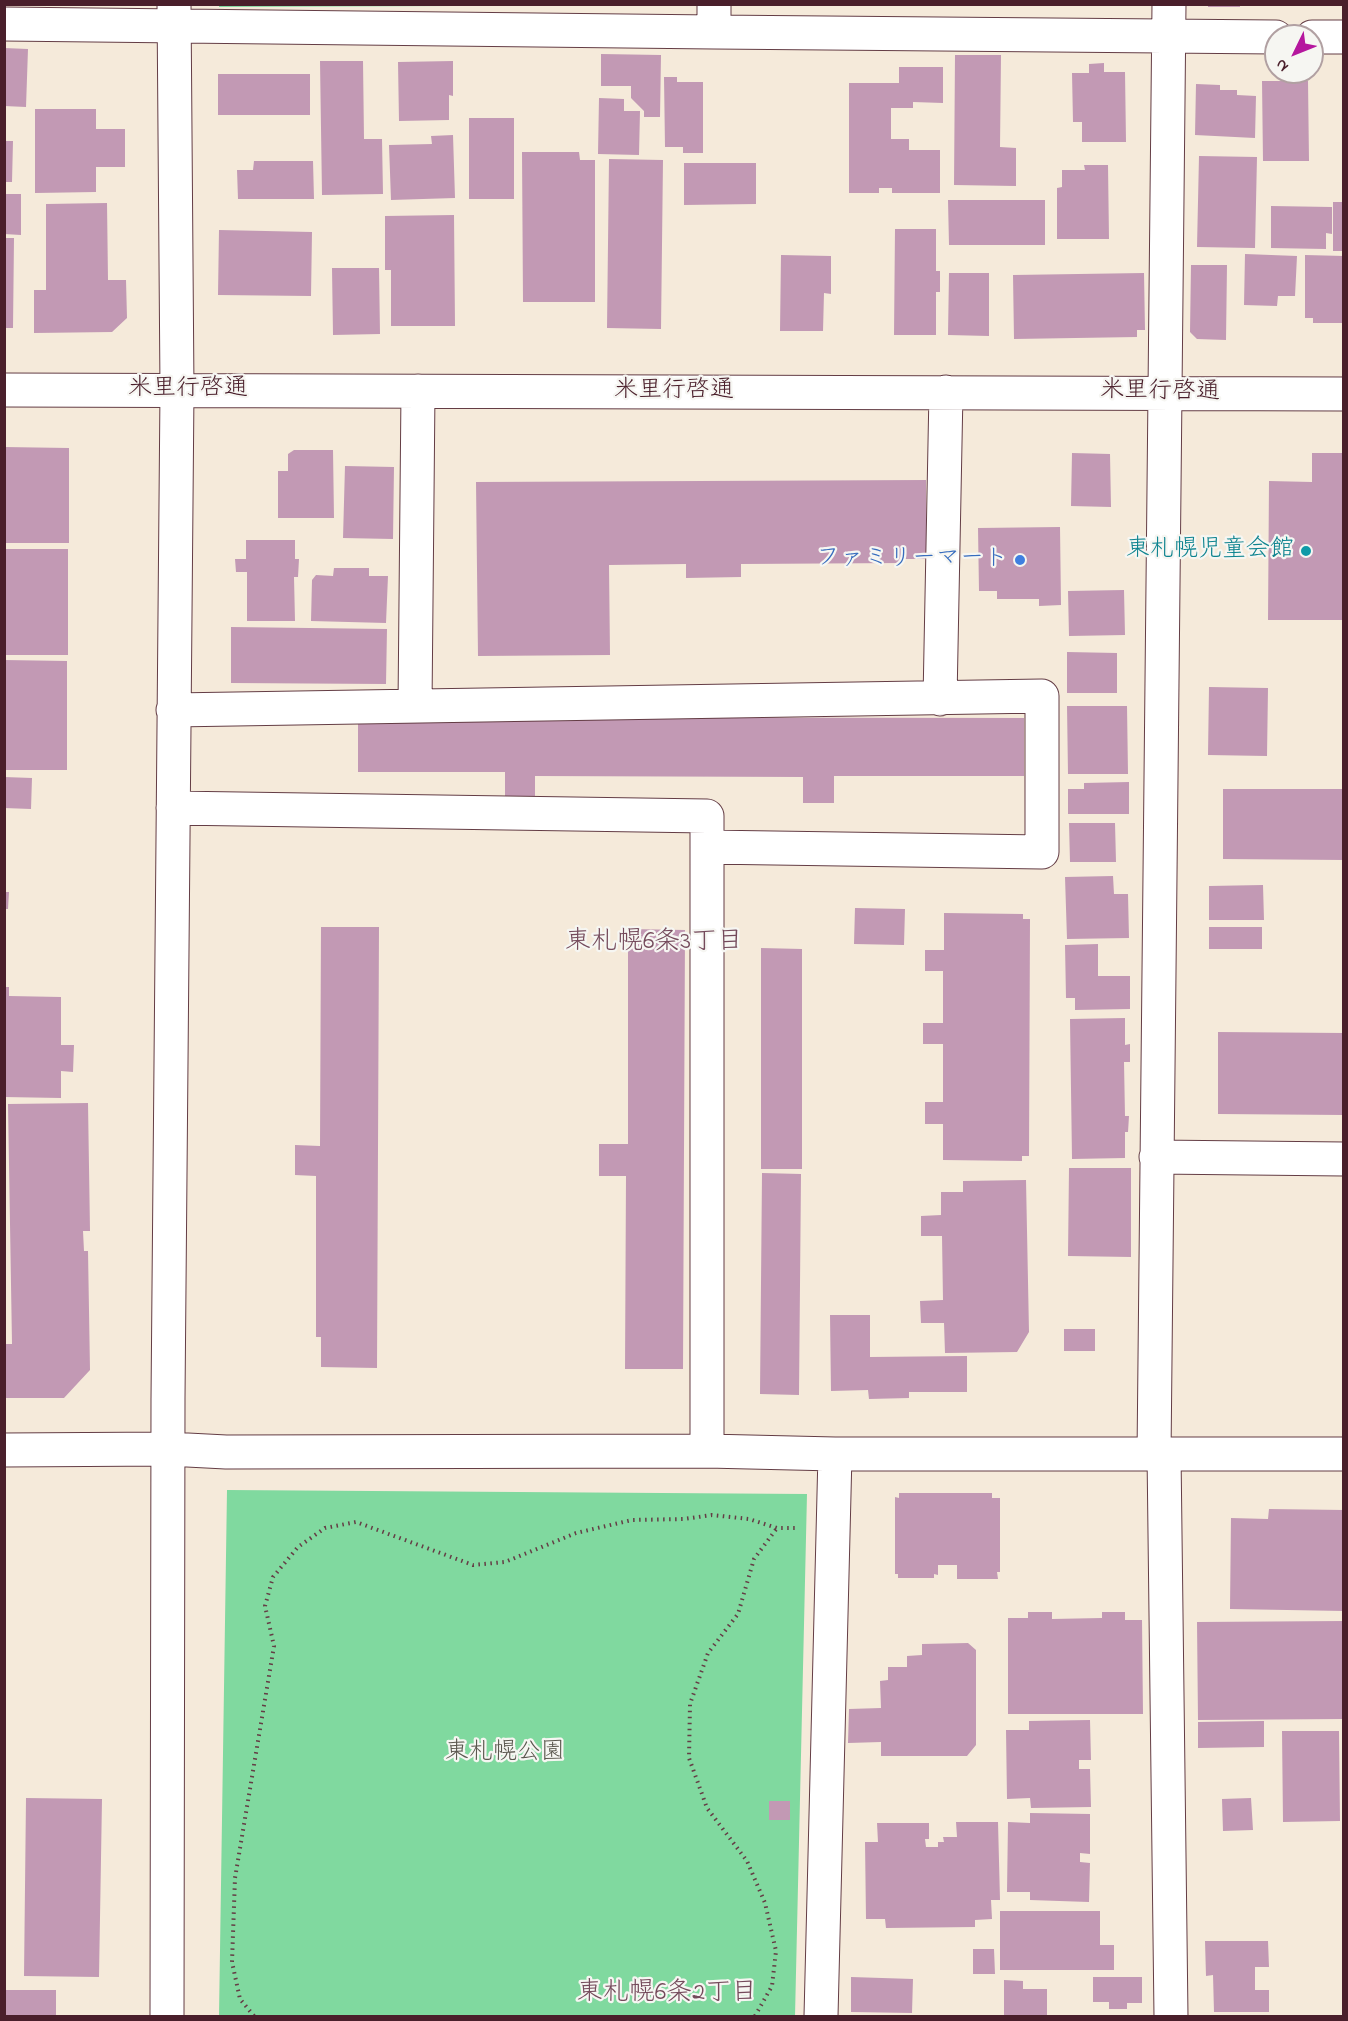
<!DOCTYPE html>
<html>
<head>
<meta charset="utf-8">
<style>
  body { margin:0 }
  #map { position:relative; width:1348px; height:2021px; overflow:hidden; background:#f5eada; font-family:"Indie Flower",sans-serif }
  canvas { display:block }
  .frame { position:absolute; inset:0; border:6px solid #4a1f2b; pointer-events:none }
  .north { position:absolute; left:1264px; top:24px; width:60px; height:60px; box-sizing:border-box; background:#f6f6f2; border:2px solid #b1a0a2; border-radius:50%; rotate:227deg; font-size:16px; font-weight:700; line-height:24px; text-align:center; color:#4a1f2b }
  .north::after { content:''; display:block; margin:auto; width:21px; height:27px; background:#b5179e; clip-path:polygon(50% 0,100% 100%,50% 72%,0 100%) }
</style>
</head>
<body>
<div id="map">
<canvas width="1348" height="2021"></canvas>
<div class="frame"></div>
<div class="north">N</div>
</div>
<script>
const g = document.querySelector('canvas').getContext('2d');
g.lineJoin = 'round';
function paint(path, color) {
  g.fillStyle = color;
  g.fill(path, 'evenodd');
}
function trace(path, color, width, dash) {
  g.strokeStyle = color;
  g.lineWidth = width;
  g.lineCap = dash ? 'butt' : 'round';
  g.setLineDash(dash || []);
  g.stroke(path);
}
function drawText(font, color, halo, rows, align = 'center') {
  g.font = font + ' "Indie Flower","Klee One",sans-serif';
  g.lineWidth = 4.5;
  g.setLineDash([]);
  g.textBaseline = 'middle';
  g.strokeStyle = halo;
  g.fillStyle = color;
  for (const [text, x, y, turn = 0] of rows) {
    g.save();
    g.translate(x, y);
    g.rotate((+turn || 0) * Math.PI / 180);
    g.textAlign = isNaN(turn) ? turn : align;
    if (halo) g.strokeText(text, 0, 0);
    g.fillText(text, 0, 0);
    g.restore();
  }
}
const green = new Path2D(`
  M219,4H688V5L219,7Z
  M227,1490L807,1494L795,2016H219Z`);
const building = new Path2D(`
  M1208,4H1240V7H1208Z
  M4,48L28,49L26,107L4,106Z
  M601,54L661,55L660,117H644V111L631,98V86H601Z
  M955,55H1001L1000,147L1016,148V186L954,185Z
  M320,61H363L364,139H382L383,194L322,195Z
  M453,61V96L449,95V120L399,121L398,62Z
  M1104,63V72H1125L1126,142H1082V122H1073L1072,73H1089V64Z
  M899,67H943V103L913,102V108H891V139H909V150H940V193H892V188H879V193H849V83H899Z
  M218,74H310V115H218Z
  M664,77H677V82H703V153H683V147H665Z
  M1262,81H1308L1309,161H1263Z
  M1196,84L1220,85V90H1237V95L1256,96L1255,138L1195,135Z
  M599,98L624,99V111H640L639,155L598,154Z
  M35,109H96V129H125V167H96V192L35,193Z
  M469,118H514V199H469Z
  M453,135L455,198L391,200L389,145L432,144L431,136Z
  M4,141H13L12,182H4Z
  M522,152H579L580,160H595V302H523Z
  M1199,156L1257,157L1255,248L1197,247Z
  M609,159L663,160L661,329L607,328Z
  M254,161H313L314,199H238L237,170H253Z
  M684,163H756V204L684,205Z
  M1084,165H1108L1109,239H1057V188L1062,187V170H1085Z
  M5,194H21V235L4,234Z
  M948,200H1045V245H949Z
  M1333,202H1344V251H1333Z
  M107,203L108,280H126L127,318L112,332L34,333V290H46V204Z
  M1271,206L1332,207V234L1326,233V249L1271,248Z
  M454,215L455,326H391V270H385V216Z
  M895,229H936V271H940V292H936V335H894Z
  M219,230L312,232L311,296L218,295Z
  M4,238H14L13,328H4Z
  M1245,254L1297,256L1295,296H1278L1277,306L1244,305Z
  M781,255L831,256V294L824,293L823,331H780Z
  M1305,255L1344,256V323H1313V318H1305Z
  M1191,265H1227L1226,340L1197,339L1190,332Z
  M332,268H379L380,334L333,335Z
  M949,273H989V336L948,335Z
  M1144,273L1145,330H1137V337L1014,339L1013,275Z
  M4,447L69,448V543H4Z
  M294,450H333L334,518H278V471H288V454Z
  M1072,453L1110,454L1111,507L1071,506Z
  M1312,453H1343L1344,620H1268L1269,481L1312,482Z
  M345,466L394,467L393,539L343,538Z
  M926,480V559H904V563L741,564V577L686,578V564L609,565L610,655L478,656L476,482Z
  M1060,527L1061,605L1039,606V599H997V591H979L978,528Z
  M246,540H295V559H299L298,577H294L295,621H247V572H236L235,559H246Z
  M4,549H68V655H4Z
  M334,568H369V576H388L386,623L311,621L312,580L316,575L333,576Z
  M1124,590L1125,635L1069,636L1068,591Z
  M231,627L387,629L386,684L231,683Z
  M1067,652L1117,653V693H1067Z
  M4,660L67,661V770H4Z
  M1209,687L1268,688L1267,756L1208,755Z
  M1067,706H1127L1128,774H1068Z
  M358,717L1024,718V776H834V803H803V777L535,776V802H505V772H358Z
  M4,777L32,778L31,809L4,808Z
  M1129,782V814H1068V789H1084V783Z
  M1223,789H1344V860L1223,859Z
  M1069,823H1115L1116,862H1070Z
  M1113,876L1114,894H1128L1129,938L1067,939L1065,877Z
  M1263,885L1264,920H1209V886Z
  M4,892H9L8,909H4Z
  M855,908L905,909L904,945L854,944Z
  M944,913L1023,914V919H1030L1029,1156H1022V1161L943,1160V1124H925V1102H943V1044H923V1023H943V971H925V950H944Z
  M321,927H379L377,1368L321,1367V1337H316V1176L295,1175V1145L320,1146Z
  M1209,927H1262V949H1209Z
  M628,929L685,930L683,1369H625L626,1176H599V1144H628Z
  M1098,944V976H1130V1009L1075,1010V998H1066L1065,945Z
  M761,948L802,949V1169H761Z
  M4,987H9V996L61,997V1045H74L73,1072L61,1071V1098L4,1097Z
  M1125,1018V1045L1130,1044V1062H1124L1125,1116H1129L1128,1132H1125V1158L1072,1159L1070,1019Z
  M1218,1032L1344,1033V1115L1218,1114Z
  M88,1103L90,1231H83L84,1251H88L90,1370L64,1398H4V1344H12L8,1104Z
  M1069,1168H1131V1257L1068,1256Z
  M762,1173L801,1174L799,1395L760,1394Z
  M1026,1180L1029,1332L1017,1352L945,1353L944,1323H921L920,1301L943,1300L942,1236H921V1216L941,1215V1192H963V1181Z
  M830,1315H870V1357L967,1356V1392H909V1398L869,1399L868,1390L831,1391Z
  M1064,1329H1095V1351H1064Z
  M899,1493H992V1498H1000V1572H997L998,1579H957V1565H938V1575L934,1574V1578H898V1574H895V1497L899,1498Z
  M1269,1509L1344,1510V1611L1230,1609L1231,1518L1268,1519Z
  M1028,1612H1052V1619L1102,1618V1612H1125V1620H1142L1143,1714H1008V1618H1028Z
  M1344,1621V1719L1198,1720L1197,1622Z
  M968,1643L976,1650V1745L967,1756H881V1742L848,1743L849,1709L881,1708L880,1681L888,1680V1667H907V1656L922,1655V1644Z
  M1090,1720L1091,1760H1079V1769H1090L1091,1807L1031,1808L1030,1798L1007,1799L1006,1730H1029V1721Z
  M1264,1721V1747L1198,1748V1722Z
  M1282,1731H1339L1340,1821L1283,1822Z
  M26,1798L102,1799L99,1977L24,1976Z
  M1251,1798L1253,1830L1223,1831L1222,1799Z
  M769,1801H790V1820H769Z
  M1030,1813L1090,1814V1854L1080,1853V1862L1090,1863L1089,1902L1030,1900V1892H1007L1008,1822L1030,1823Z
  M956,1822H998L1000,1900H991L992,1919L975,1920V1927L886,1928L885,1919H866L865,1842H878L877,1823H929V1839H925L926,1847H938V1842H944L943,1837H957Z
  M1000,1911H1100V1945H1114V1970H1000Z
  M1205,1941H1268L1269,1967H1255V1990H1269V2012H1214L1213,1975L1206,1976Z
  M973,1949H994L995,1974H973Z
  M851,1977L913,1979L912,2013L851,2012Z
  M1093,1977H1142V2003H1127V2009H1109V2002H1093Z
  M1004,1980L1023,1981V1989H1047V2016H1004Z
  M4,1990H56V2016H4Z`);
const path = new Path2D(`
  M254,2016L240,1999L232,1962L235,1878L274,1646L265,1606L273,1577L298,1547L325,1528L356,1522L473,1565L505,1562L576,1533L632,1520L684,1519L712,1515L749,1519L777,1528H798
  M755,2016L772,1986L776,1951L765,1903L747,1861L707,1808L689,1758L690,1704L708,1653L738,1614L754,1559L777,1528`);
const minor = new Path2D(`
  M4,24L714,32V4
  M714,32L1276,37
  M1312,37H1344
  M4,390L1344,394
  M940,699L946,392
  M415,706L418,391
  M173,710L1042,696V852L707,847
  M173,808L707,816V1451
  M1156,1157L1344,1159
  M4,1450L168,1449L226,1452L707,1451L835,1454H1344
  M1164,1453L1171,2016
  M1154,1454L1169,4
  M167,2016L168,1398L177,390L174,4
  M821,2016L835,1454`);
const markers = [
  [1306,551,6,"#0f9aa8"],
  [1020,560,6,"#3f7fe0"]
];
const streetNames = [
  ["米里行啓通",188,390],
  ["米里行啓通",674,392],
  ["米里行啓通",1160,393,1]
];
const cultureNames = [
  ["東札幌児童会館",1294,551]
];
const shopNames = [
  ["ファミリーマート",1008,560]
];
const parkNames = [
  ["東札幌公園",505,1754]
];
const neighbourhoodNames = [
  ["東札幌6条3丁目",654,944],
  ["東札幌6条2丁目",667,1995]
];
paint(green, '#80d99f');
paint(building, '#c299b4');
trace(minor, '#643d45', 35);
trace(path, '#643d45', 4, [1.5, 4.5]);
trace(minor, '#fff', 33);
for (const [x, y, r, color] of markers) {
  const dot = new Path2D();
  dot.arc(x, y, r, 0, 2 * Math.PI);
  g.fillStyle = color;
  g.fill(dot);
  trace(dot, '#f6f6f2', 2);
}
drawText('24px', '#4a1f2b', '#f6f6f2', streetNames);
drawText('24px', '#0d838f', '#f6f6f2', cultureNames, 'right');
drawText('24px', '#366cbe', '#f6f6f2', shopNames, 'right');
drawText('24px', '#5a574e', '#f6f6f2', parkNames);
drawText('26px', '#744a5b', '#f6f6f2', neighbourhoodNames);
</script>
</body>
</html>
